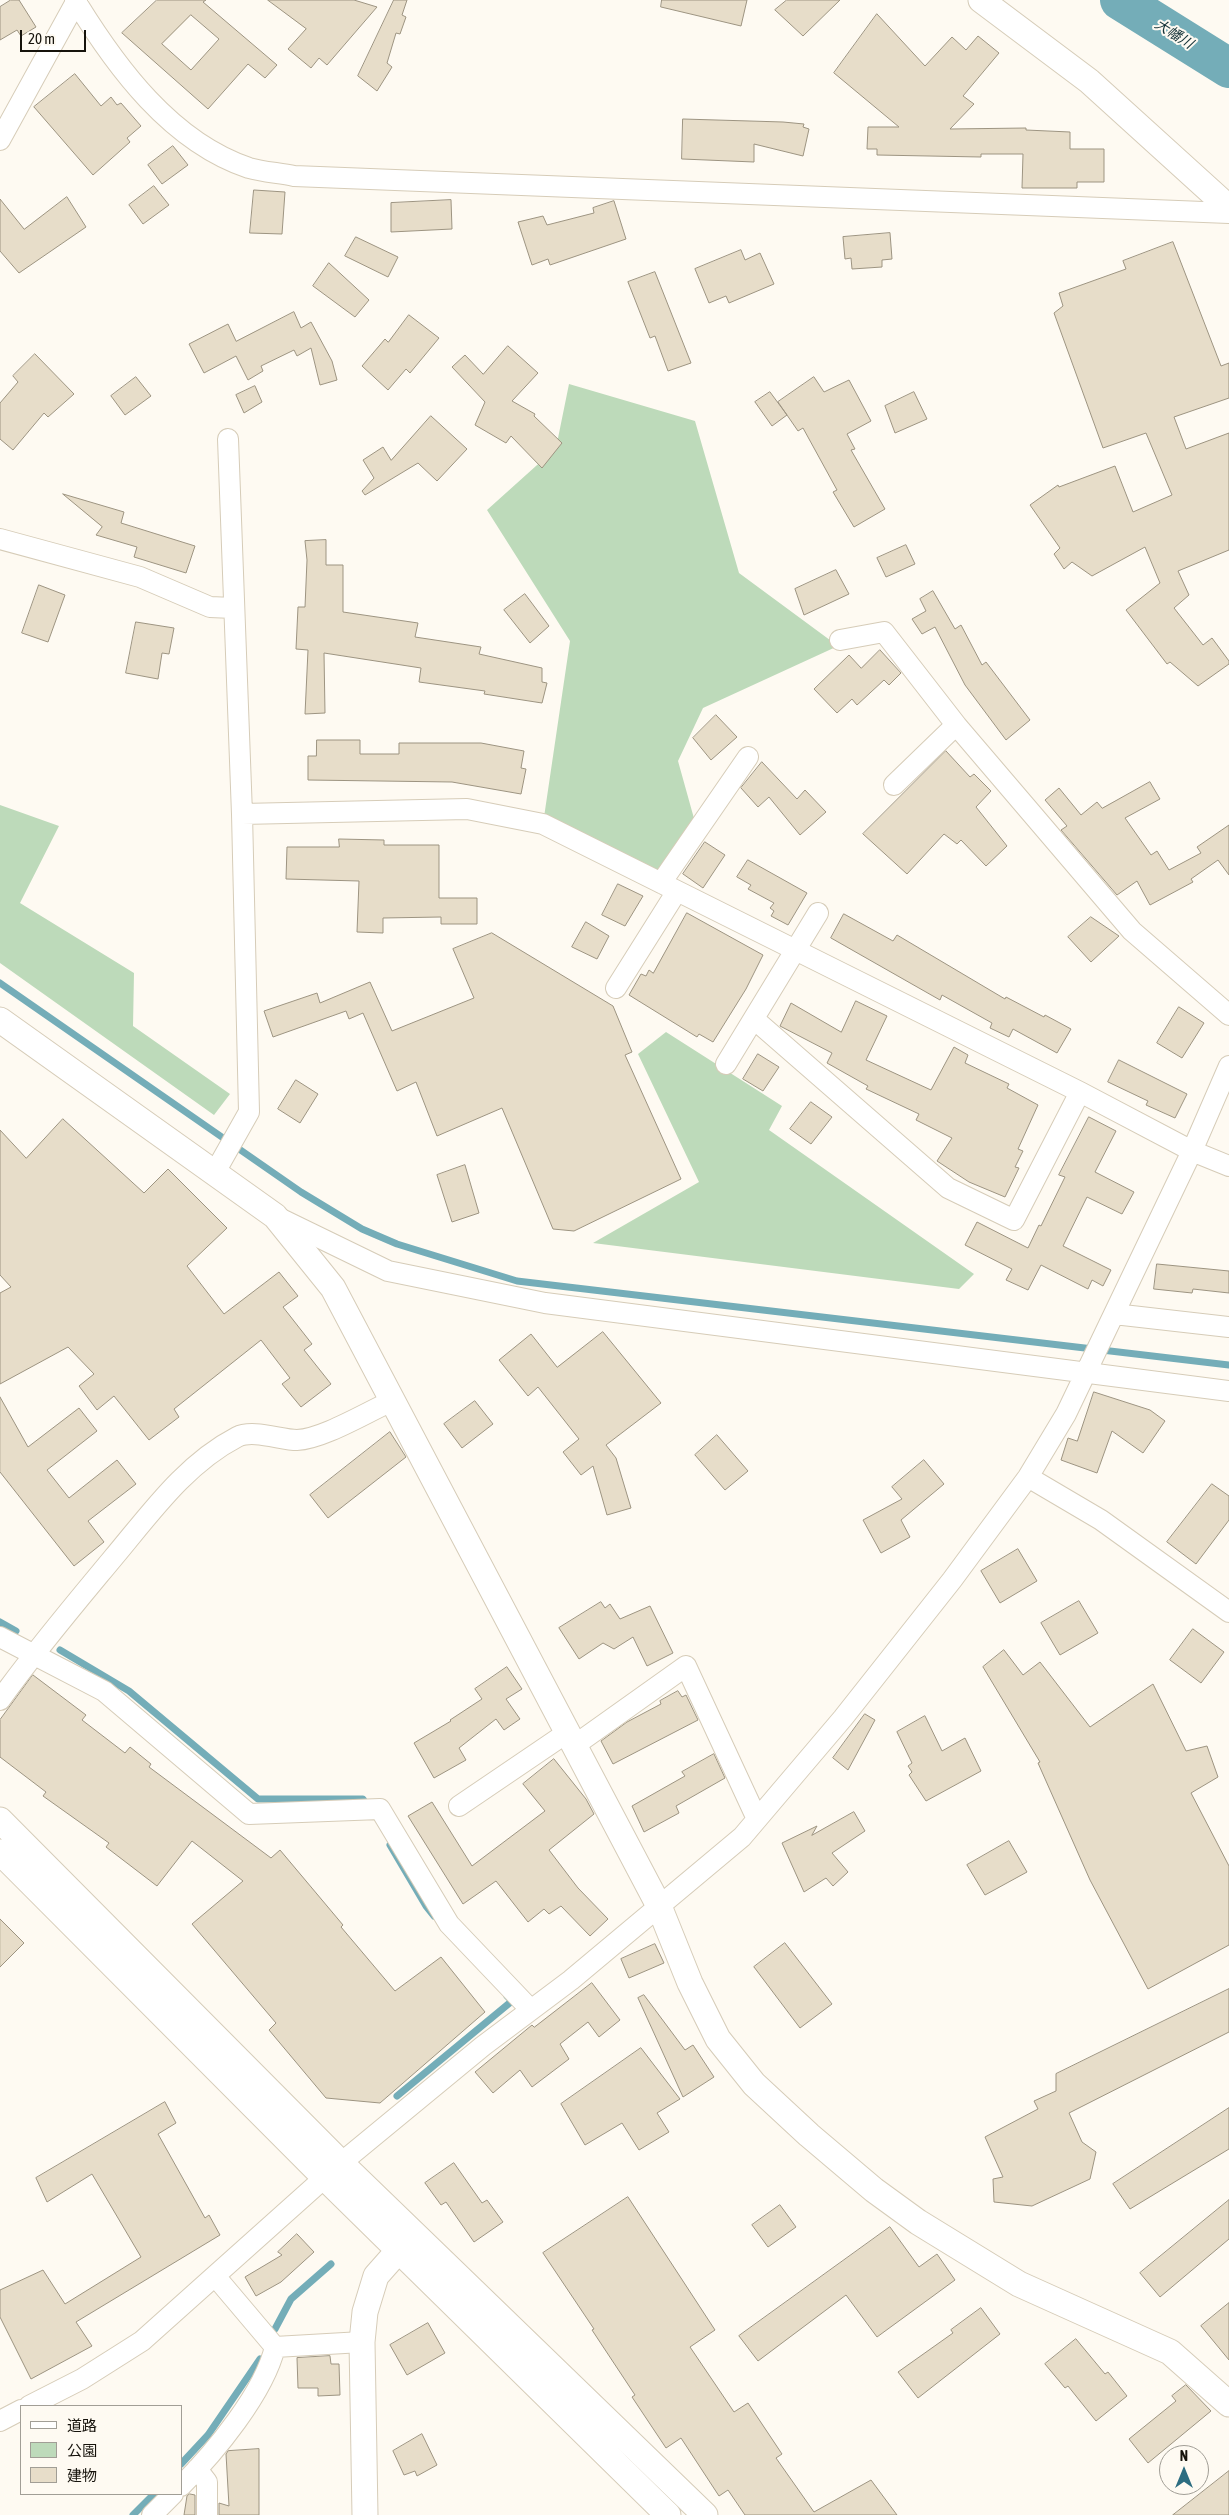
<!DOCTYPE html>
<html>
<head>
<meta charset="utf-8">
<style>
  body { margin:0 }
  #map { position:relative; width:1229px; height:2515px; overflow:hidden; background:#fefaf2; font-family:"Asap Condensed","Noto Sans JP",sans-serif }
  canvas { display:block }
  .legend { position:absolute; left:20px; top:2405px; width:162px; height:90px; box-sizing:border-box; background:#fefaf2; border:1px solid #a19e96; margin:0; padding:6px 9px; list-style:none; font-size:15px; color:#16130c }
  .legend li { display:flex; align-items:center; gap:10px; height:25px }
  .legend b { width:25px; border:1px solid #a19e96 }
  .north { position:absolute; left:1159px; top:2445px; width:50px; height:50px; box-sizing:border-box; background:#fefaf2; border:1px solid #a19e96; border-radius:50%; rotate:0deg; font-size:14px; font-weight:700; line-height:20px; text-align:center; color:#16130c }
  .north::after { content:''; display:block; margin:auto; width:18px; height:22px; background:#2d6d81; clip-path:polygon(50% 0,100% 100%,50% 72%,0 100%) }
  .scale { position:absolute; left:20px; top:30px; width:66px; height:22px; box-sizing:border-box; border:2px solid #16130c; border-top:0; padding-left:6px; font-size:15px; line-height:18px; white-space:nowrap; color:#16130c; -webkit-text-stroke:4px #fefaf2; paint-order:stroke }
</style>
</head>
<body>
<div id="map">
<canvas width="1229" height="2515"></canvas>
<ul class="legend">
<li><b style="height:6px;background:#fff"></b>道路</li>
<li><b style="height:14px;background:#bddaba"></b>公園</li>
<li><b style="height:14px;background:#e7ddc9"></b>建物</li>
</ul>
<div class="north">N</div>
<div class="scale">20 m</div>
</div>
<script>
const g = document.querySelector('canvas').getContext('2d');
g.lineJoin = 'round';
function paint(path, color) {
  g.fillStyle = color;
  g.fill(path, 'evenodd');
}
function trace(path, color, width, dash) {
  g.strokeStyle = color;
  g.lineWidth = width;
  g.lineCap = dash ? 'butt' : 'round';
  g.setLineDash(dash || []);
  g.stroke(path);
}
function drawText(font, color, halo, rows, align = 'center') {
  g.font = font + ' "Asap Condensed","Noto Sans JP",sans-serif';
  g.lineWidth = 4;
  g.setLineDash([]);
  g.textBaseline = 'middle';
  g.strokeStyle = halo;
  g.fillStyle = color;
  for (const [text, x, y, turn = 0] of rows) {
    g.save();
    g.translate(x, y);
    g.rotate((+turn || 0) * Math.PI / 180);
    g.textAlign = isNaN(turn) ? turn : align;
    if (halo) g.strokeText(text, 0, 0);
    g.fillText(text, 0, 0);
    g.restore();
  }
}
const green = new Path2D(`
  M569,384L695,421L739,573L838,646L703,708L678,761L695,822L667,874L543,824L570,641L487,510L556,448Z
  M0,805L59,826L20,903L134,973L133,1026L230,1094L214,1115L0,963Z
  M666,1032L782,1106L769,1130L974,1274L959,1289L593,1243L699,1182L638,1054Z`);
const stream = new Path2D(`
  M0,983L301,1192L362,1229L397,1244L517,1281L1229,1365
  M0,1622L16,1631
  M60,1650L129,1691L258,1799H363L368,1807
  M390,1845L426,1906L434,1916
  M397,2096L512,2001L507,1996
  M275,2329L291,2299L331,2264
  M181,2464L208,2435L260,2359
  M133,2515L154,2494`);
const river = new Path2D(`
  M1120,0L1229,68`);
const building = new Path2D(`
  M11,0H19L36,27L21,36L17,30L0,40V7Z
  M157,0H206L203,2L277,65L265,78L248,64L208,109L122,33ZM191,15L219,39L191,70L162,44Z
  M268,0H354L377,7L327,65L319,58L311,68L288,49L306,29Z
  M394,0H407L402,15L406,17L400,34L396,33L387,63L392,67L377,91L358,76Z
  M662,0H747L741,26L661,7Z
  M787,0H840L803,36L775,10Z
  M877,14L925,66L952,37L966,50L978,36L999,53L963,96L974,104L950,129L1026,128V130L1070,132V149H1104V182H1077V188H1022L1023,154H981V157L877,155V149H867L868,127H899L834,73Z
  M75,74L101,106L111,97L117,105L121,103L141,126L127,138L130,142L93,175L34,107Z
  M683,119L783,122L804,124L803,127L809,129L803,156L754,144V162L682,159Z
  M173,146L188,165L162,184L148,165Z
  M154,186L169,205L143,224L129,205Z
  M254,190L285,192L282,234L250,233Z
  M67,197L86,227L19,273L0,251V199L24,229Z
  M451,200L452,229L391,232V203Z
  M614,201L626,239L550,265L548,259L532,265L518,222L543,216L547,225L594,213L593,208Z
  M890,233L892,259L882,260V267L852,269L851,258L845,259L843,237Z
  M356,237L398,257L388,277L345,256Z
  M1173,242L1221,366L1229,363V398L1174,417L1186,449L1229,433V550L1178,571L1189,595L1174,608L1203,645L1212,638L1229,661V664L1198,686L1170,662L1167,664L1126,610L1160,583L1145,547L1092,576L1072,562L1064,569L1054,554L1060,548L1030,505L1058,485L1059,487L1115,466L1133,512L1172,495L1146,433L1103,448L1054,313L1063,306L1059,293L1126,269L1123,261Z
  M741,250L745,260L760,253L774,284L729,303L726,296L709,303L695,269Z
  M329,263L369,300L355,317L313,286Z
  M655,272L691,363L668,371L655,336L650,338L628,282Z
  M294,312L301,328L311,322L332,361L337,380L320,385L311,348L297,356L294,350L261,366L263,371L248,380L236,356L204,373L189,344L228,324L236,341Z
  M409,315L439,338L410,373L406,369L388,390L362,366L385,339L388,342Z
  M508,346L538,373L512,401L535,414L534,416L562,443L542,468L511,436L506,443L475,425L485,402L452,367L465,355L483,374Z
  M35,354L74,394L48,417L44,413L13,450L0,439V403L18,382L13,376Z
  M136,377L151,396L125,415L111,396Z
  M814,377L824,392L849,380L871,421L847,434L855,449L851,450L885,509L854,527L833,492L837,490L803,428L798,431L778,402Z
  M255,386L262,402L244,413L236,395Z
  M770,392L787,415L772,426L755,402Z
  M914,392L927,419L895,433L885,406Z
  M431,416L467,449L437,481L418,463L365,495L362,491L374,478L363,460L383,447L391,460Z
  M63,494L124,512L121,523L195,546L186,573L134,557L137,547L96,535L102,527Z
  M326,540V565H343V612L418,623L415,637L481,647L479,654L542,668V682L547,683L542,703L484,694L485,691L419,682L421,668L324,653L325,713L305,714L308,650L296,649L298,607H305L307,560L305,541Z
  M906,545L915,564L886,577L877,558Z
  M836,570L849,594L804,615L795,589Z
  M39,585L65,595L48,642L22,633Z
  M933,591L955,629L961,625L982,665L986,662L1030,720L1006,740L965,685L935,627L922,634L912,619L926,611L920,599Z
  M525,594L549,626L530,643L504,610Z
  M136,622L174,628L169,654L162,653L158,679L126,673Z
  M880,650L901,673L889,685L884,680L857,705L852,699L837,713L814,689L849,655L861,668Z
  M716,715L737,737L711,760L693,738Z
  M317,740H360V754H399V743H481L524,751L521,768L526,769L521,794L452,782L308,780V756H316Z
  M946,751L970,777L974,774L991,791L976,807L1007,846L986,866L961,840L957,844L944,834L907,874L863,834Z
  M762,762L797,799L805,790L826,812L800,835L769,797L758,807L741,788Z
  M1150,782L1160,799L1125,818L1151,855L1157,851L1169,870L1201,853L1197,847L1229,825V875L1218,860L1191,879L1193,882L1150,905L1137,881L1117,895L1061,830L1067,826L1045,800L1059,788L1081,815L1097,802L1102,808Z
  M339,839L384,840V845H439V898H477V924H441V917L383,918V933L357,932L359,881L286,879L287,847H339Z
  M705,842L725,855L703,888L683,874Z
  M748,860L807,893L788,925L771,916L774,911L770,908L774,903L748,889L751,885L737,877Z
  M618,884L643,896L625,926L602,915Z
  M687,913L763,955L746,989L713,1042L699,1034L697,1037L629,995L641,974L646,976L649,970L653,973Z
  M844,914L893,941L897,935L1005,999L1006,997L1044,1017L1045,1015L1071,1029L1057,1053L1013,1029L1009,1037L990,1028L992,1023L942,995L940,1000L831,938Z
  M1091,917L1119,936L1091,962L1068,937Z
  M586,922L609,936L597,959L572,947Z
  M492,933L613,1006L632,1052L625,1055L681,1179L574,1231L553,1229L502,1108L437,1136L416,1082L397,1091L363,1013L349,1019L346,1011L273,1037L264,1011L317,993L320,1003L370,982L392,1031L474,998L453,949Z
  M856,1001L887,1016L866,1060L931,1090L954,1047L968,1055L965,1063L1009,1084L1007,1088L1038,1105L1018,1149L1023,1151L1015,1167L1019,1168L1005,1197L969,1182L937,1161L952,1138L916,1120L919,1114L866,1089L868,1086L827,1063L832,1053L780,1026L791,1003L841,1032Z
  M1179,1007L1204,1023L1182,1058L1157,1043Z
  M758,1054L779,1067L763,1091L743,1079Z
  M1119,1060L1187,1094L1175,1118L1146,1105L1148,1101L1108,1082Z
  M296,1080L318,1094L300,1123L278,1109Z
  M811,1102L832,1117L811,1144L790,1129Z
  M1089,1117L1116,1131L1095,1172L1134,1192L1122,1214L1087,1197L1063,1246L1111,1270L1103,1286L1092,1280L1088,1289L1041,1265L1028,1290L1006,1280L1012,1269L965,1245L977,1222L1028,1248L1039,1225L1041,1226L1065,1177L1059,1175Z
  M63,1119L144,1193L168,1169L227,1228L187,1266L224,1314L279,1272L298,1296L283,1307L312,1344L304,1350L331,1384L301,1407L282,1384L290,1378L261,1340L174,1409L179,1417L149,1440L114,1396L97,1410L79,1386L94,1374L68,1347L0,1384V1293L11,1287L0,1275V1130L26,1158Z
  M465,1165L479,1213L452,1222L437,1175Z
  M1157,1264L1229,1271V1293L1193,1289L1192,1293L1154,1289Z
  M603,1332L661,1403L606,1445L616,1458L631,1508L607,1515L593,1466L581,1475L563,1452L579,1439L538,1387L528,1396L499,1360L531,1334L557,1367Z
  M1094,1392L1150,1410L1165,1421L1143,1453L1112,1431L1097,1473L1061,1460L1068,1438L1077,1441Z
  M0,1397L28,1447L79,1408L97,1431L47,1470L69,1498L117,1460L136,1484L88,1521L104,1542L74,1566L0,1472Z
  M475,1401L493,1424L462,1448L444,1424Z
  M390,1432L406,1457L328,1518L310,1495Z
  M717,1435L748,1471L725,1490L695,1455Z
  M924,1460L944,1484L901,1520L910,1537L881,1553L863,1520L902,1499L892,1487Z
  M1212,1484L1229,1496V1520L1196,1564L1167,1542Z
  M1018,1549L1037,1581L1000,1603L981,1571Z
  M1079,1601L1098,1633L1060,1655L1041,1623Z
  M601,1602L605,1608L610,1604L620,1619L650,1606L673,1653L647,1666L633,1637L614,1649L603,1643L579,1659L559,1628Z
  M1193,1629L1224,1652L1201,1683L1170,1660Z
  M1004,1650L1023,1675L1040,1662L1090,1727L1153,1684L1186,1751L1207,1746L1218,1777L1191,1793L1229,1866V1945L1148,1989L1090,1880L1038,1763L1040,1762L983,1667Z
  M507,1667L522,1689L506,1699L520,1719L504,1730L496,1719L459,1748L466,1760L434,1778L414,1743L451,1721L450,1720L482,1699L475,1689Z
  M33,1675L86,1715L82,1720L125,1753L130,1747L151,1764L149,1767L271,1858L280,1850L343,1925L341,1927L395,1991L441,1957L485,2012L380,2103L326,2098L269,2030L276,2023L192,1924L243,1881L192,1841L157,1886L106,1847L109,1843L43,1796L46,1792L0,1757V1720Z
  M678,1691L682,1697L686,1695L698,1720L613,1764L601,1741L627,1722L661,1704L660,1701Z
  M865,1714L875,1720L848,1770L833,1758Z
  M925,1716L942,1751L965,1738L981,1771L926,1801L909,1775L912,1772L908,1766L912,1763L897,1732Z
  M714,1754L725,1778L676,1806L679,1813L644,1832L632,1806L685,1776L682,1772Z
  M554,1759L586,1799L594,1814L549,1850L578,1888L608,1919L590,1936L561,1906L549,1914L544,1909L528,1922L496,1881L463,1904L408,1816L432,1802L472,1866L545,1811L523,1784Z
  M854,1812L865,1831L832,1853L848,1872L833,1886L826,1878L804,1892L782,1843L817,1826L812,1835Z
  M1009,1841L1027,1872L985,1895L967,1865Z
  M0,1919L24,1943L0,1967Z
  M785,1943L832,2004L800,2028L754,1967Z
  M655,1944L664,1963L629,1978L621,1959Z
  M592,1983L620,2020L599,2037L588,2022L560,2044L569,2059L532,2087L520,2070L493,2093L475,2072L532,2025L534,2027Z
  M1229,1989V2032L1069,2113L1082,2142L1096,2152L1090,2179L1032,2206L994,2202L993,2179L1003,2177L985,2137L1038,2109L1034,2101L1056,2091V2074Z
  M644,1995L685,2050L693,2045L714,2077L683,2097L638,1998Z
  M641,2048L680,2099L657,2113L669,2132L639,2150L622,2123L585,2145L561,2104Z
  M165,2102L176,2123L158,2134L205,2218L209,2215L220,2235L76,2322L92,2346L31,2379L0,2317V2290L43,2270L65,2304L141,2257L92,2174L47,2202L36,2178Z
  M1229,2108V2149L1130,2209L1113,2184Z
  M454,2163L482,2203L487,2200L503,2222L474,2242L446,2202L441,2205L425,2183Z
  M628,2197L715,2330L690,2347L734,2412L748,2403L782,2454L776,2458L814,2512L871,2480L897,2515H745L728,2490L719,2496L681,2438L666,2448L632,2397L635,2395L592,2330L594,2329L543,2253Z
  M1229,2200V2239L1160,2297L1140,2273Z
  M780,2205L796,2227L768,2247L752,2225Z
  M890,2227L919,2267L937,2254L955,2280L877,2337L846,2295L758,2361L739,2336Z
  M297,2234L314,2252L281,2282L256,2296L245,2277L282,2255L278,2252Z
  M1229,2303V2360L1201,2326Z
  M981,2308L1000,2334L918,2398L898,2372L953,2333L951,2330Z
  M428,2323L445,2353L407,2375L390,2345Z
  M1076,2339L1105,2374L1108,2372L1127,2396L1096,2421L1068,2386L1065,2388L1045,2364Z
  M330,2356L331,2364H339L340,2395L318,2396V2388H298L297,2358Z
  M1186,2385L1211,2411L1148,2463L1129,2439L1176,2401L1172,2396Z
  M422,2434L437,2465L417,2476L415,2471L404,2475L393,2451Z
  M259,2449V2515H219V2503L229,2506L226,2454L228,2451Z
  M1229,2471V2515H1173Z
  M190,2494L195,2495V2515H184L187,2496Z`);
const minor = new Path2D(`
  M75,0C116,67 171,142 249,168C263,172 280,173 294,176L1229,213
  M0,140L77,0
  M0,539L140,577L210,607L233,608
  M840,640L884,632L957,726L1132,931L1229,1015
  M894,785L956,725
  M242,814L467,809L543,824L1080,1092L1192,1151L1229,1166
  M661,883L748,757
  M616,988L677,891
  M754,1019L948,1188L1014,1220L1080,1092
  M726,1064L818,913
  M214,1174L249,1112L242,814L228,439
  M277,1217L388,1271L545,1303L1229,1391
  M1114,1314L1229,1327
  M1028,1477L1101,1520L1229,1612
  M0,1637L104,1691L249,1814L380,1809L449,1924L531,2010
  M0,1700C35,1651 74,1605 113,1558C150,1514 185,1464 237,1437C253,1429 281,1440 297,1440C323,1439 367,1412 392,1401
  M575,1745L686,1666L757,1819
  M459,1806L568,1732
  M215,2276L275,2347L362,2342
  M29,2406L82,2379L142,2341L341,2163L483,2046L571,1980L742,1837L843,1718L952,1580L1028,1477L1066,1414L1192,1151L1229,1066
  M0,2421L21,2410
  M197,2469L207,2482V2515
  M181,2486C215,2452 264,2393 275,2347
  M152,2515L173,2494`);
const tertiary = new Path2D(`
  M981,0L1089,81L1229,208
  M0,1020L275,1216L333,1288L659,1906L690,1983L718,2039L754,2084L809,2135L874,2190L918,2222L1019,2284L1170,2352L1229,2404
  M0,1820L341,2163L705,2515
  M0,1852L325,2178L668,2515
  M365,2515L362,2342L365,2312L376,2276L399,2250`);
const waterNames = [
  ["大幡川",1174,34,32]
];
paint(green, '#bddaba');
trace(stream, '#74adb8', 7);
trace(river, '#74adb8', 40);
paint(building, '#e7ddc9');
trace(building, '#9d9481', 1);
trace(minor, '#d6ccb8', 22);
trace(tertiary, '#d6ccb8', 27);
trace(minor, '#fff', 20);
trace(tertiary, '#fff', 25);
drawText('italic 14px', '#153338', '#fefaf2', waterNames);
</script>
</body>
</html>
